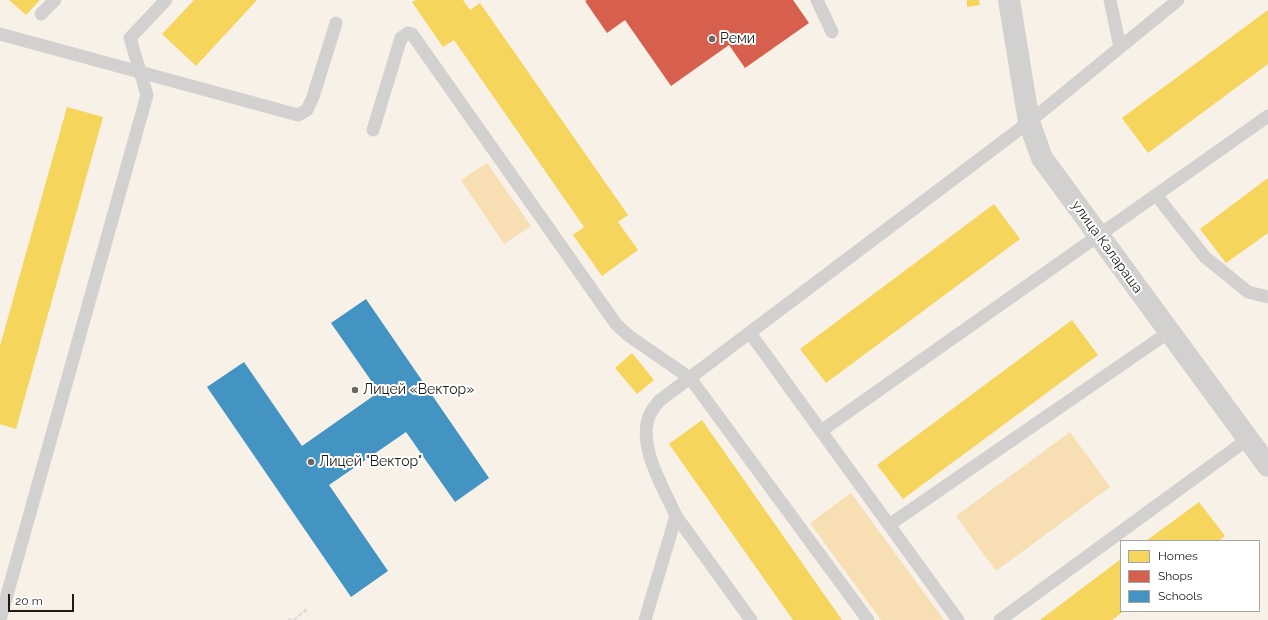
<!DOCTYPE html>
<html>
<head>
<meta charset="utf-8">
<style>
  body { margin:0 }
  #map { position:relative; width:1268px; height:620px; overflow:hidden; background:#f7f1e7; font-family:Raleway,sans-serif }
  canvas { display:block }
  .legend { position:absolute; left:1120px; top:540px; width:140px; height:72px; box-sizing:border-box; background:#fff; border:1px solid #a5a4a1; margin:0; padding:5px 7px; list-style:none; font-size:12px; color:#1f1b15 }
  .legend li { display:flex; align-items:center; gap:8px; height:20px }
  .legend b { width:20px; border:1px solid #a5a4a1 }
  .scale { position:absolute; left:8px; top:594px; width:66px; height:18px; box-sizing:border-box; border:2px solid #1f1b15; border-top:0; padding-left:5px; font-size:12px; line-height:14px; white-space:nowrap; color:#1f1b15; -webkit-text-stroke:3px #fff; paint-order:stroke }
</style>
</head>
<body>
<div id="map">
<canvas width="1268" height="620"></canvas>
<ul class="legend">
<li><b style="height:11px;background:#f6d55c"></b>Homes</li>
<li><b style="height:11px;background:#d6604d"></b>Shops</li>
<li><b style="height:11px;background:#4393c3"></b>Schools</li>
</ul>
<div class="scale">20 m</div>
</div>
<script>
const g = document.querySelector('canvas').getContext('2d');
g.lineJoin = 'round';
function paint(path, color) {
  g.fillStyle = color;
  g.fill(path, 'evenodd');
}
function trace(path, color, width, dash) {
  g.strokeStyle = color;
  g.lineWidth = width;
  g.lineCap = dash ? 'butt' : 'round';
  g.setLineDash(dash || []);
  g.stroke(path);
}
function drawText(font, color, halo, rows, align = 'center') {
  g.font = font + ' Raleway,sans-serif';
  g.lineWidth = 4;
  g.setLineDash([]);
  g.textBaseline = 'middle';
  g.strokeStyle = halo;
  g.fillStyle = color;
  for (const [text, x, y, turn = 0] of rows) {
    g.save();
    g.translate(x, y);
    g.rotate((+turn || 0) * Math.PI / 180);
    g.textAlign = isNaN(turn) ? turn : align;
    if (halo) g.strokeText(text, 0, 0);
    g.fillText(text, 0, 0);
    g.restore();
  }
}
const green = new Path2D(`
  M487,163L531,226L504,244L461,180Z
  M1070,432L1110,487L996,571L956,516Z
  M851,493L944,620H881L810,523Z`);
const homes = new Path2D(`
  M9,0H40L26,15Z
  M194,0H257L196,66L162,34Z
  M416,0H463L470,10L480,3L628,215L618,222L638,250L602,276L573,235L584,227L454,40L443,47L412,2Z
  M967,0H979L980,5L967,7Z
  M1268,10V64L1148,153L1122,118Z
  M67,107L103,117L16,429L0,424V346Z
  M1268,178V233L1226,263L1200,229Z
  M994,204L1020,239L826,383L800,349Z
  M1072,320L1098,355L903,499L877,465Z
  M632,353L654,380L637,394L615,368Z
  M702,420L842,620H793L669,444Z
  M1199,502L1225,536L1219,541H1146Z
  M1121,559V611H1124L1112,620H1040Z`);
const shops = new Path2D(`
  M587,0H793L809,23L745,68L729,45L671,86L625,20L607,33L585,1Z`);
const schools = new Path2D(`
  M366,299L489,478L455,502L406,432L329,485L388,571L351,597L207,387L244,362L302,446L379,392L331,323Z`);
const path = new Path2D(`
  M288,620L295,619L307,609`);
const service = new Path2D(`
  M817,0L832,32
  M1110,0L1120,47
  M41,14L55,0
  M0,34L298,115L307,110L313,97L336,23
  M373,130L401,38L408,33L412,34L616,324L629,336L690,378L868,620
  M1156,195L1205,257L1248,292L1268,297
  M750,333L958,620
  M821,431L1268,116
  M676,516L751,620
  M889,525L1169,332
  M0,620L147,95L130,38L166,0
  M645,620L676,516C664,488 636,445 650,414C652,410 656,405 659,401L1029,122L1178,0
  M1000,620L1248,439`);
const tertiary = new Path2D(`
  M1009,0L1029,122L1042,158L1268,466`);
const markers = [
  [712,39,4,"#6b665e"],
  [355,390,4,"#6b665e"],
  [311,462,4,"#6b665e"]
];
const poiNames = [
  ["Реми",720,39],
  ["Лицей «Вектор»",363,390],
  ["Лицей \"Вектор\"",319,462]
];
const streetNames = [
  ["улица Калараша",1107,247,54]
];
paint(green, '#f8deb3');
paint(homes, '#f6d55c');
paint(shops, '#d6604d');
paint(schools, '#4393c3');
trace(path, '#dddbd9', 2.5, [4, 2]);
trace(service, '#d3d1cf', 13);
trace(tertiary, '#d3d1cf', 22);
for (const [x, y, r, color] of markers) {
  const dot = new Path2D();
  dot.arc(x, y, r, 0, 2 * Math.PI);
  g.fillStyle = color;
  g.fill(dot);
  trace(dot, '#fff', 1.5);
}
drawText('14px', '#1f1b15', '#fff', poiNames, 'left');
drawText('14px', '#1f1b15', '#fff', streetNames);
</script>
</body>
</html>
